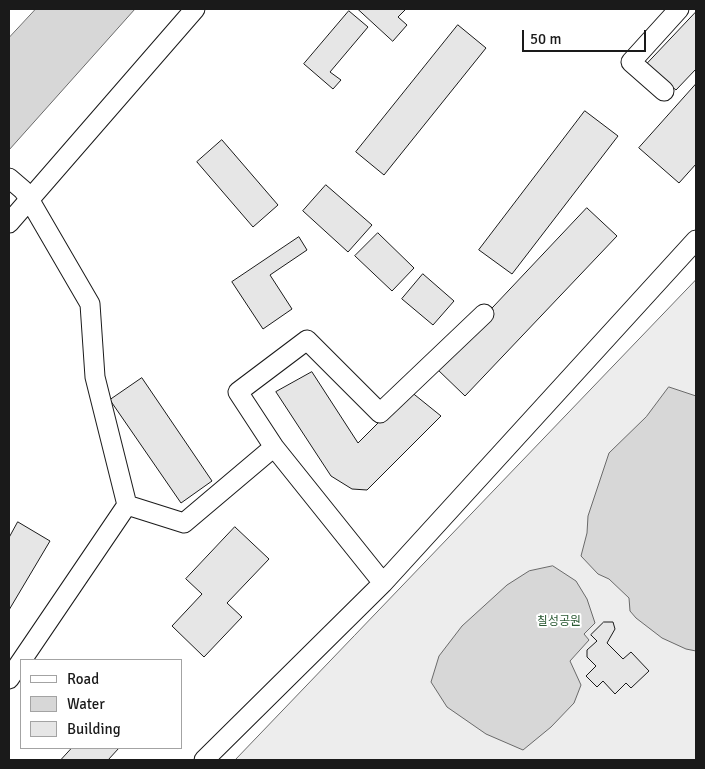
<!DOCTYPE html>
<html>
<head>
<meta charset="utf-8">
<style>
  body { margin:0 }
  #map { position:relative; width:705px; height:769px; overflow:hidden; background:#fff; font-family:Signika,sans-serif }
  canvas { display:block }
  .frame { position:absolute; inset:0; border:10px solid #1a1a1a; pointer-events:none }
  .legend { position:absolute; left:20px; top:659px; width:162px; height:90px; box-sizing:border-box; background:#fff; border:1px solid #a3a3a3; margin:0; padding:6px 9px; list-style:none; font-size:15px; color:#1a1a1a }
  .legend li { display:flex; align-items:center; gap:10px; height:25px }
  .legend b { width:25px; border:1px solid #a3a3a3 }
  .scale { position:absolute; left:522px; top:30px; width:124px; height:22px; box-sizing:border-box; border:2px solid #1a1a1a; border-top:0; padding-left:6px; font-size:15px; line-height:18px; white-space:nowrap; color:#1a1a1a; -webkit-text-stroke:4px #fff; paint-order:stroke }
</style>
</head>
<body>
<div id="map">
<canvas width="705" height="769"></canvas>
<div class="frame"></div>
<ul class="legend">
<li><b style="height:6px;background:#fff"></b>Road</li>
<li><b style="height:14px;background:#d7d7d7"></b>Water</li>
<li><b style="height:14px;background:#e6e6e6"></b>Building</li>
</ul>
<div class="scale">50 m</div>
</div>
<script>
const g = document.querySelector('canvas').getContext('2d');
g.lineJoin = 'round';
function paint(path, color) {
  g.fillStyle = color;
  g.fill(path, 'evenodd');
}
function trace(path, color, width, dash) {
  g.strokeStyle = color;
  g.lineWidth = width;
  g.lineCap = dash ? 'butt' : 'round';
  g.setLineDash(dash || []);
  g.stroke(path);
}
function drawText(font, color, halo, rows, align = 'center') {
  g.font = font + ' Signika,"Noto Sans KR",sans-serif';
  g.lineWidth = 4;
  g.setLineDash([]);
  g.textBaseline = 'middle';
  g.strokeStyle = halo;
  g.fillStyle = color;
  for (const [text, x, y, turn = 0] of rows) {
    g.save();
    g.translate(x, y);
    g.rotate((+turn || 0) * Math.PI / 180);
    g.textAlign = isNaN(turn) ? turn : align;
    if (halo) g.strokeText(text, 0, 0);
    g.fillText(text, 0, 0);
    g.restore();
  }
}
const built = new Path2D(`
  M696,280V760H235L354,636Z`);
const water = new Path2D(`
  M36,9H135L9,150V38Z
  M669,387L696,396V651L686,649L662,638L636,618L630,611L629,598L609,579L598,574L581,556L587,533L588,516L609,453L646,417Z
  M553,566L576,581L587,599L595,623L584,634L589,640L570,661L581,685L574,703L551,727L523,750L486,734L447,707L431,682L439,656L462,626L507,585L529,571Z`);
const building = new Path2D(`
  M358,9H406L398,17L407,25L393,41Z
  M349,11L368,27L330,72L341,80L333,89L304,64Z
  M696,12V69L676,90L646,65Z
  M458,25L486,48L384,175L356,152Z
  M696,84V164L679,183L639,148Z
  M585,111L618,136L512,274L479,250Z
  M222,140L278,205L253,227L197,162Z
  M326,185L372,225L348,252L303,211Z
  M587,208L617,236L465,396L436,368Z
  M378,233L414,268L392,291L355,256Z
  M299,237L307,250L270,275L292,309L263,329L232,282Z
  M423,274L454,301L433,325L402,299Z
  M312,372L358,443L410,391L441,416L367,490L352,489L331,476L276,392Z
  M142,378L212,481L181,503L110,400Z
  M18,522L50,541L9,610V538Z
  M235,527L269,559L227,603L242,617L204,657L172,626L202,594L186,579Z
  M604,622H613L615,629L607,643L623,659L631,652L649,671L631,688L626,683L615,694L603,681L597,687L586,676L596,666L587,657V650L597,641L591,635Z
  M72,748H119L108,760H61Z`);
const minor = new Path2D(`
  M664,91L631,62L679,9
  M9,178L23,190L29,199L90,304L95,377L127,505
  M9,223L195,9
  M383,583L274,447L238,392L307,340L380,413L484,314
  M9,679L127,505L184,523L274,447
  M204,760L383,583L696,240`);
const parkNames = [
  ["칠성공원",559,622]
];
paint(built, '#ededed');
trace(built, '#6a6a6a', 1);
paint(water, '#d7d7d7');
trace(water, '#6a6a6a', 1);
paint(building, '#e6e6e6');
trace(building, '#1a1a1a', 1);
trace(minor, '#1a1a1a', 21);
trace(minor, '#fff', 19);
drawText('12px', '#2b5a34', '#fff', parkNames);
</script>
</body>
</html>
